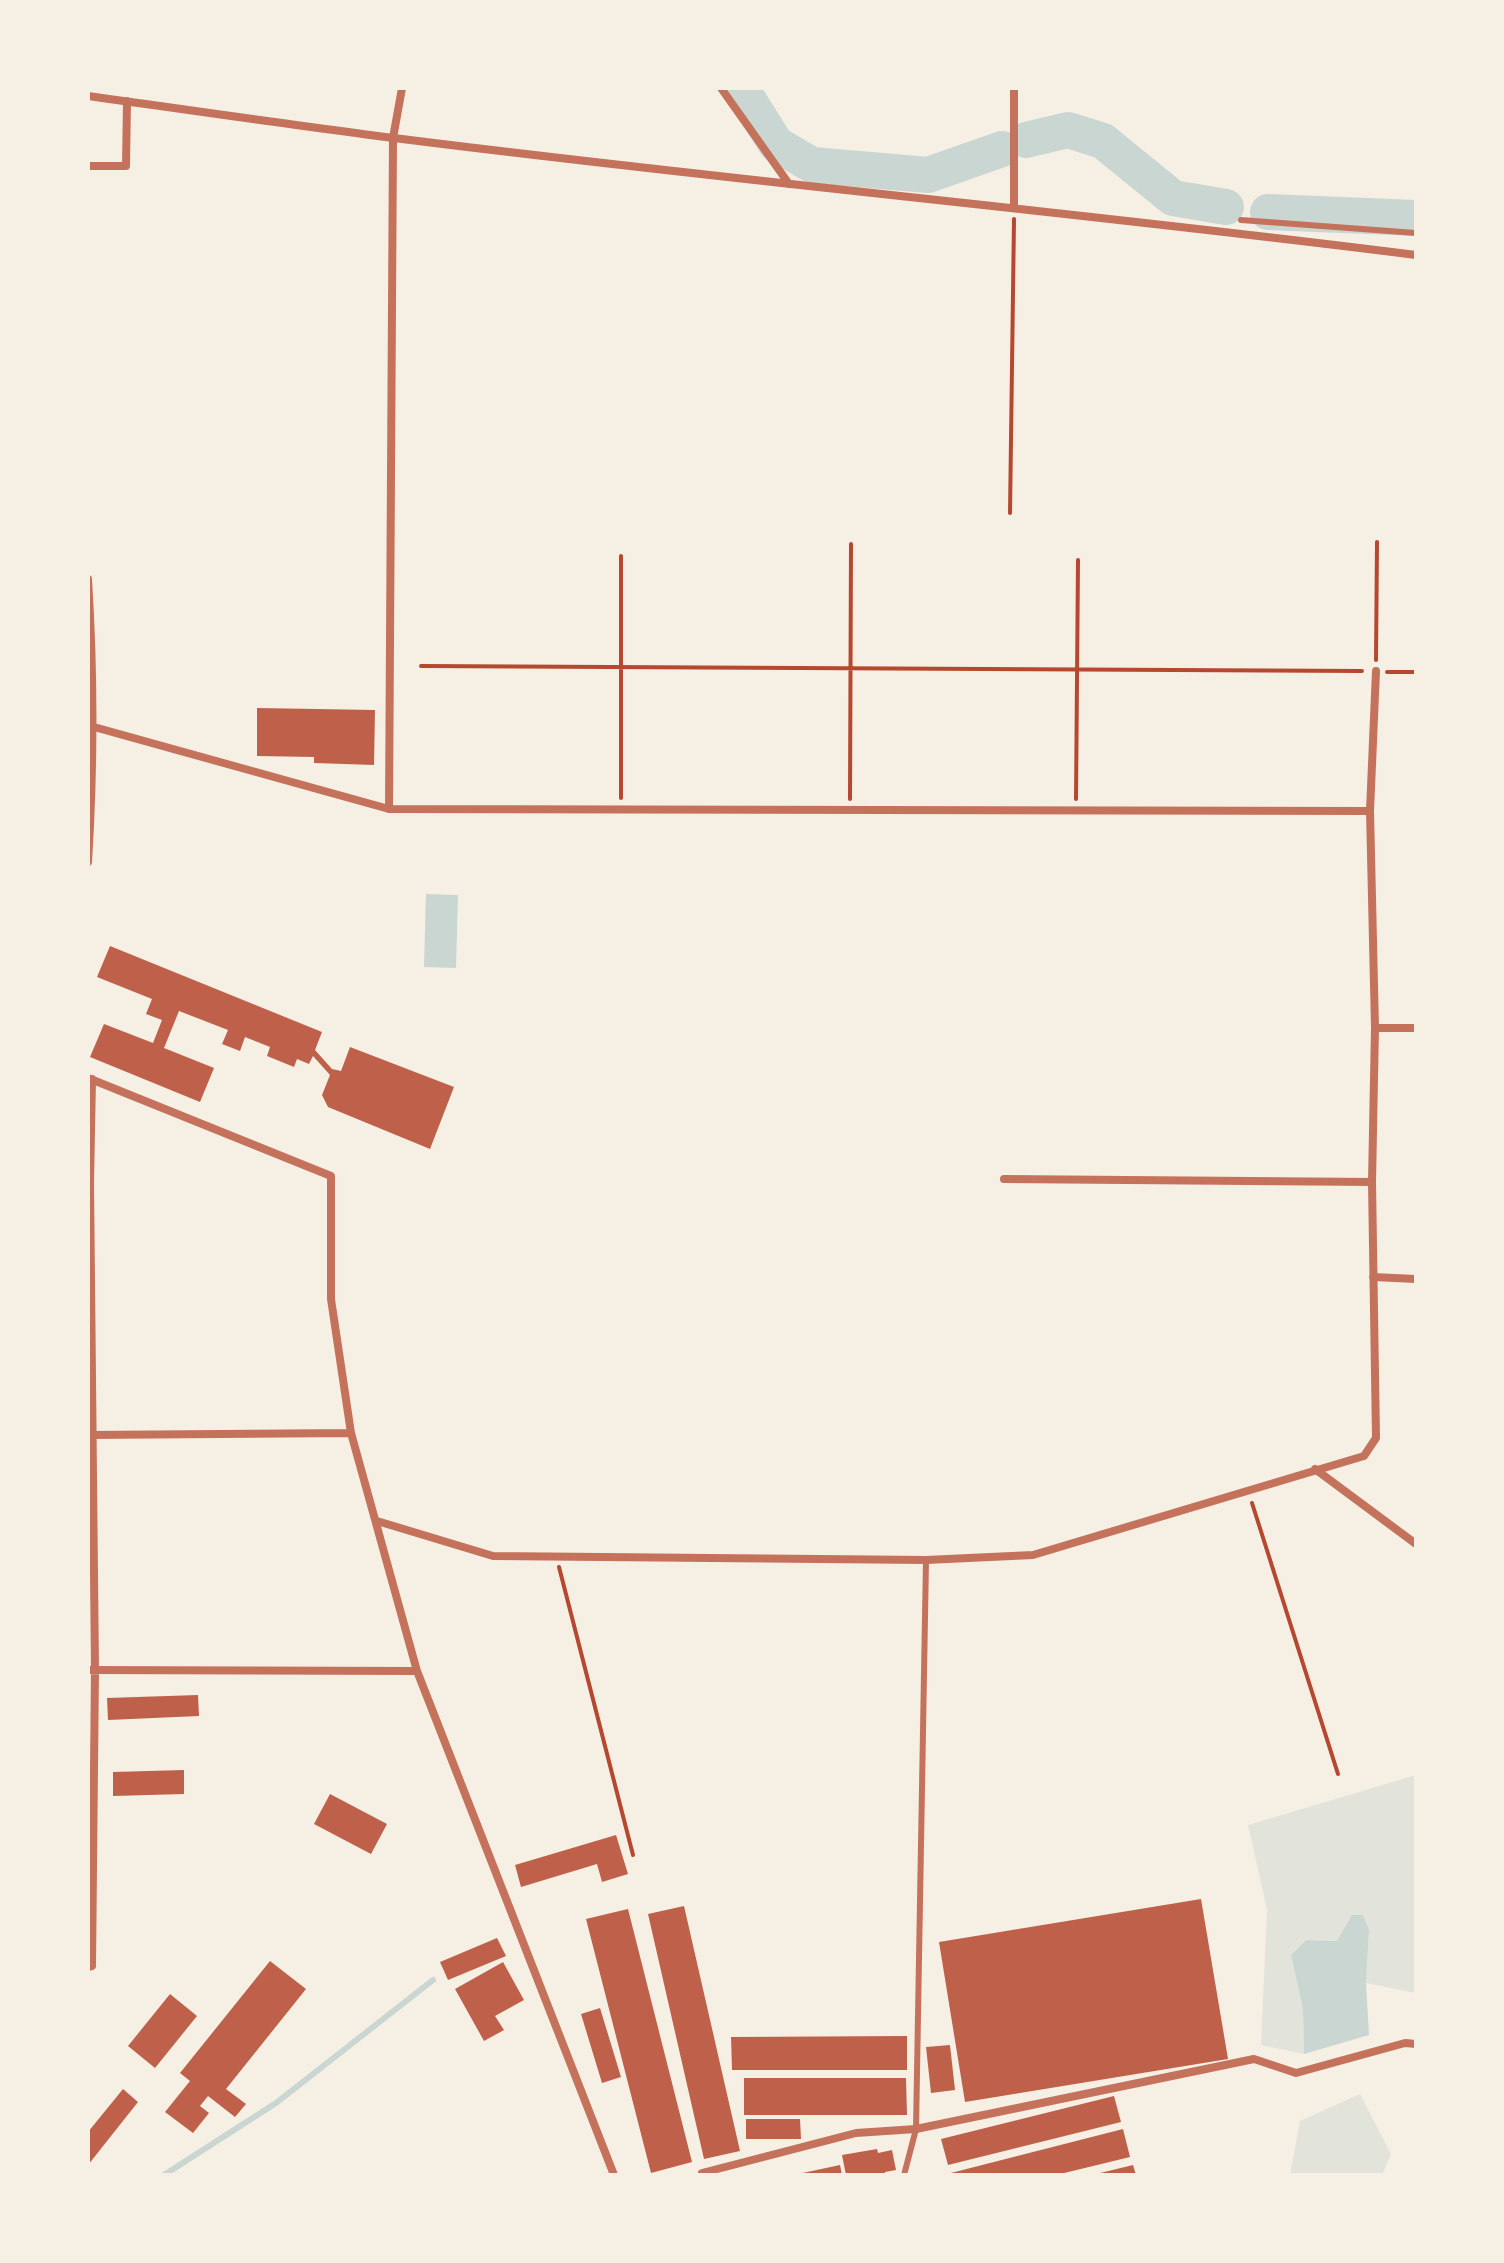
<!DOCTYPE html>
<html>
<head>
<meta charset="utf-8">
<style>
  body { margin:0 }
  #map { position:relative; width:1504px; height:2263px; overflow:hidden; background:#f6efe4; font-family:Inter,sans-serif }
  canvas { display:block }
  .frame { position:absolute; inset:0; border:90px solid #f6efe4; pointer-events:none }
</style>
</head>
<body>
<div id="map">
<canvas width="1504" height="2263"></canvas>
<div class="frame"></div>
</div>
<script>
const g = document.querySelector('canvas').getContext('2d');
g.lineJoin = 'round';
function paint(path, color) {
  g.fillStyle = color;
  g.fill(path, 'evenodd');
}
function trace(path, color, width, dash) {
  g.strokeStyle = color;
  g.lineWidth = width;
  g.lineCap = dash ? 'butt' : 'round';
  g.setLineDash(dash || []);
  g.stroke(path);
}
const green = new Path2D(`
  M1416,1775V1993L1366,1983L1369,1930L1337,1941L1306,1940L1291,1955L1303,2009L1304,2054L1261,2045L1267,1910L1248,1825Z
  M1360,2094L1391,2154L1382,2175H1290L1300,2121Z`);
const water = new Path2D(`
  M426,894L458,895L456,968L424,967Z
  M1352,1915H1363L1369,1930L1366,1983L1369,2035L1304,2054L1303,2009L1291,1955L1306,1940L1337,1941Z`);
const stream = new Path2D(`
  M164,2175L276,2103L433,1980`);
const river = new Path2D(`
  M741,88L776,144L812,165L928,175L1002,149
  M1026,140L1068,130L1103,141L1173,198L1226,207
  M1268,212L1416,218`);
const building = new Path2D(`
  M257,708L375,710L374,765L314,763V757L257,756Z
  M110,946L322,1032L315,1050L332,1069L341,1071L350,1047L454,1087L430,1149L328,1107L322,1095L330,1075L313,1056L309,1064L297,1059L294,1067L267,1056L270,1047L245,1037L240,1051L222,1044L228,1030L179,1011L164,1048L214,1068L200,1102L90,1057L104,1024L153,1043L162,1020L146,1014L152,999L97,977Z
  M198,1695L199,1716L108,1720L107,1698Z
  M184,1770V1794L113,1796V1772Z
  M330,1794L387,1824L371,1854L314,1824Z
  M616,1835L628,1874L602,1882L597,1864L521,1887L515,1865Z
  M1201,1899L1228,2059L965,2102L939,1942Z
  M684,1906L740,2151L704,2159L648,1914Z
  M628,1909L692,2162L651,2173L586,1919Z
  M497,1938L506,1956L448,1980L440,1962Z
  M270,1961L306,1989L226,2089L246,2104L235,2117L208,2096L200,2106L209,2113L193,2133L165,2112L190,2081L180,2073Z
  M503,1962L524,2000L495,2016L504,2030L484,2041L455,1989Z
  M170,1994L197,2016L155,2068L128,2046Z
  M600,2008L621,2077L602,2083L581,2014Z
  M907,2036V2070H732L731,2037Z
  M950,2045L955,2090L931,2093L926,2047Z
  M744,2078H906L907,2115H744Z
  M123,2089L138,2102L88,2165V2132Z
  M1114,2096L1121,2122L948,2165L941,2139Z
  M746,2119H800L801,2139H746Z
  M1123,2129L1130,2157L1056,2175H943Z
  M877,2149L878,2153L892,2150L896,2170L885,2172V2175H846L842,2155Z
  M840,2165L842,2175H798V2174Z
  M1133,2165L1136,2175H1096V2174Z`);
const path = new Path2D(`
  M1010,513L1014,219
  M621,556V798
  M1376,660L1377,542
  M421,666L1362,671
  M1387,672H1416
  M850,799L851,544
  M1076,799L1078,560
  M1252,1503L1338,1774
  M559,1567L633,1855`);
const service = new Path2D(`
  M1241,220L1416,233
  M904,2175L916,2129L926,1560`);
const minor = new Path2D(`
  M721,88L789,184
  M1014,88V207
  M88,96C190,110 292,125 394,138C734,181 1076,212 1416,255
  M88,166H126L127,101
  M88,579C94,674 94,767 88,862
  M94,727L389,809L1370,811
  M389,809L393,138L402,88
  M1375,1028H1416
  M88,1078L331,1176V1299L351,1433L417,1671L614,2175
  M1004,1179L1372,1182
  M1373,1277L1416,1279
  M88,1435L351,1433
  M1315,1469L1416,1544
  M377,1521L493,1556L926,1560L1033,1555L1364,1456L1376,1438L1372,1182L1375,1028L1370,811L1376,671
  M88,1670L417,1671
  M88,1967L92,1966L95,1670L90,1183L92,1079
  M702,2173L856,2133L916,2129L1254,2059L1296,2073L1405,2043L1416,2044`);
paint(green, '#e2e4dc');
paint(water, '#c9d6d2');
trace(stream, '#c9d6d2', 6);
trace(river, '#c9d6d2', 36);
paint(building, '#bf614a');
trace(path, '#b5482f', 4);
trace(service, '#c5725c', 6);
trace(minor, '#c5725c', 8);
</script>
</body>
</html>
